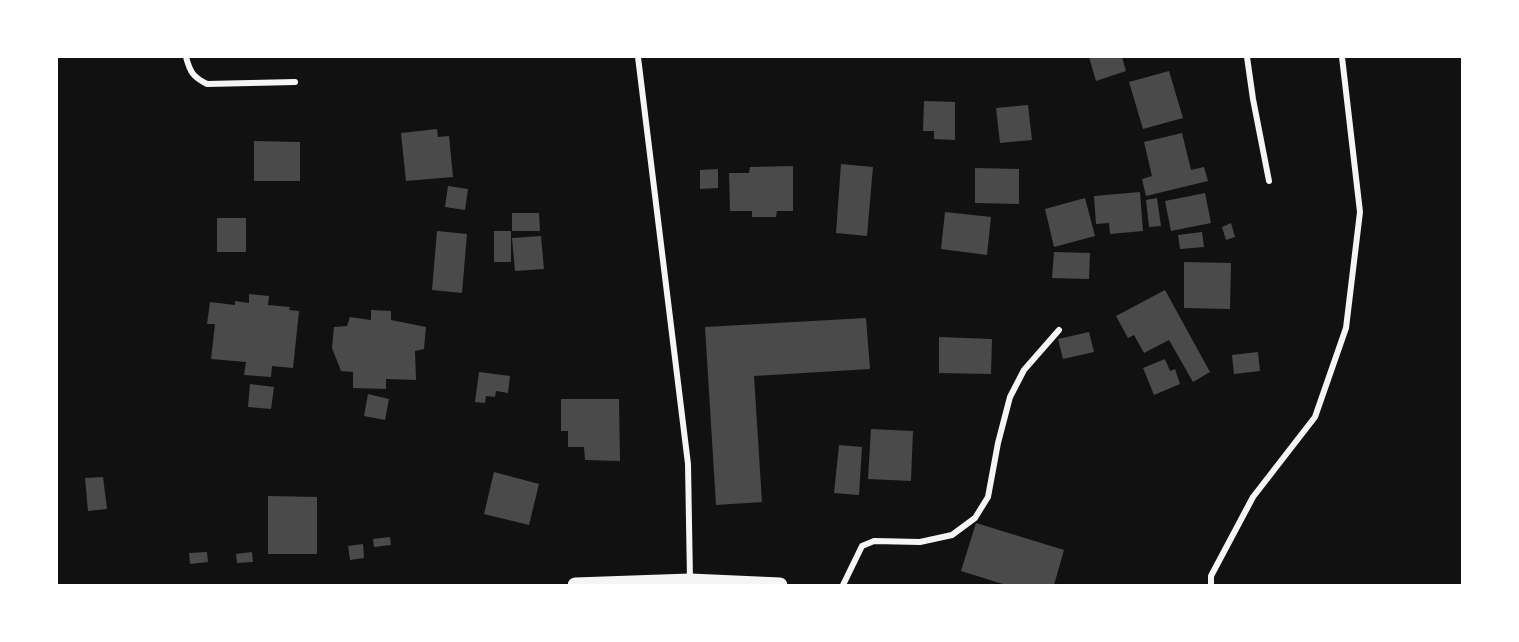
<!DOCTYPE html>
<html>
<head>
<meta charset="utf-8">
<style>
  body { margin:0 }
  #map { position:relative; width:1519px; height:642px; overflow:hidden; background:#111; font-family:Ubuntu,sans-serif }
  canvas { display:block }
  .frame { position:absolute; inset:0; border:58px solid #fff; pointer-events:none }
</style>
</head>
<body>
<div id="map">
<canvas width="1519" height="642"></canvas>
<div class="frame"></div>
</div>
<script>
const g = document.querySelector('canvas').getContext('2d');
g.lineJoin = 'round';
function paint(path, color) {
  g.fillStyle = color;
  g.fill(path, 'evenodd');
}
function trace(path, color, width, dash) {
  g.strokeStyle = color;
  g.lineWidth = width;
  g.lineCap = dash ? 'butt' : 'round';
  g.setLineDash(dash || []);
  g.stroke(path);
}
const building = new Path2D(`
  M1089,57H1122L1126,71L1096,81Z
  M1169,71L1183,118L1143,129L1129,82Z
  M924,101L955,102V140L934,139V131H923Z
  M1028,105L1032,140L1000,143L996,108Z
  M437,129L438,137L449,136L453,177L406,181L401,133Z
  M1182,133L1191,170L1204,167L1208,181L1146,196L1142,179L1152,176L1144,142Z
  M254,141L300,142V181H254Z
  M841,164L873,167L867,236L836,233Z
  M793,166V211H777L776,217H752V211H730L729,173H749L750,167Z
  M975,168L1019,169V204L975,203Z
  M718,169V188L700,189V170Z
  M448,186L468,189L465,210L445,207Z
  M1140,192L1143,231L1110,234L1109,223L1096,224L1094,196Z
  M1205,193L1211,223L1171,231L1165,201Z
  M1085,198L1095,236L1054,247L1045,209Z
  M1157,198L1161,226L1149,227L1146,200Z
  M945,212L991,217L987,255L941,249Z
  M512,213H539L540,231H512Z
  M217,218H246V252H217Z
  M1231,223L1235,237L1226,240L1222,227Z
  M437,231L467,234L462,293L432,290Z
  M494,231H511V262H494Z
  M1202,232L1204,247L1180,249L1178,235Z
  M541,236L544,269L515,271L512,238Z
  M1054,252L1090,253L1089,279L1052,278Z
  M1184,262L1231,263L1230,309L1184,308Z
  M1165,290L1210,372L1193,382L1169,340L1144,353L1134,335L1128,338L1116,316Z
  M249,294L269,296L268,305L290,307L289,310L299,311L293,368L272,366L271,377L244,375L246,362L211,359L215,324H207L210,302L235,305V301L249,303Z
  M371,310L391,311V320L426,327L424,349L415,351L416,380L386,379V389L353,388V372L341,371L332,348L334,327L347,326L350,317L371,320Z
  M866,318L870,369L754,376L762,502L716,505L705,327Z
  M1089,332L1094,352L1063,359L1058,339Z
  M939,337L992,339L991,374L939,373Z
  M1258,352L1260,371L1234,374L1232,355Z
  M1165,359L1170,371L1175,369L1180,384L1154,395L1143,368Z
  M479,372L510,376L508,393L496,391L495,397L486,396L485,403L475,402Z
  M250,384L274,387L271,409L248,407Z
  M368,394L389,399L385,420L364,416Z
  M561,399H619L620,461L585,460L584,447H568V431H561Z
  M871,429L913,431L911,481L868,479Z
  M839,445L862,447L859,495L834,493Z
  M494,472L539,484L529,525L484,514Z
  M103,477L107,509L88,511L85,478Z
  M268,496L317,497V554H268Z
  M976,523L1064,550L1054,585H1006L961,571Z
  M390,537L391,545L374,547L373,539Z
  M363,544L364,558L350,560L348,546Z
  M207,552L208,562L190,564L189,553Z
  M252,552L253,562L237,563L236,554Z`);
const minor = new Path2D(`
  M186,57C190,72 193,77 207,84L295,82
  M638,57L688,464L690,580
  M1247,57L1253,99L1269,181
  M843,585L862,546L874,541L920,542L952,535L975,518L988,497L998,443L1010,397L1024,370L1059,330
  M1211,585V576L1253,497L1315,417L1346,328L1360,212L1342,57`);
const primary = new Path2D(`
  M575,585L690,581L780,585`);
paint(building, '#4a4a4a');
trace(minor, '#f5f5f5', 6);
trace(primary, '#f5f5f5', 15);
</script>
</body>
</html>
